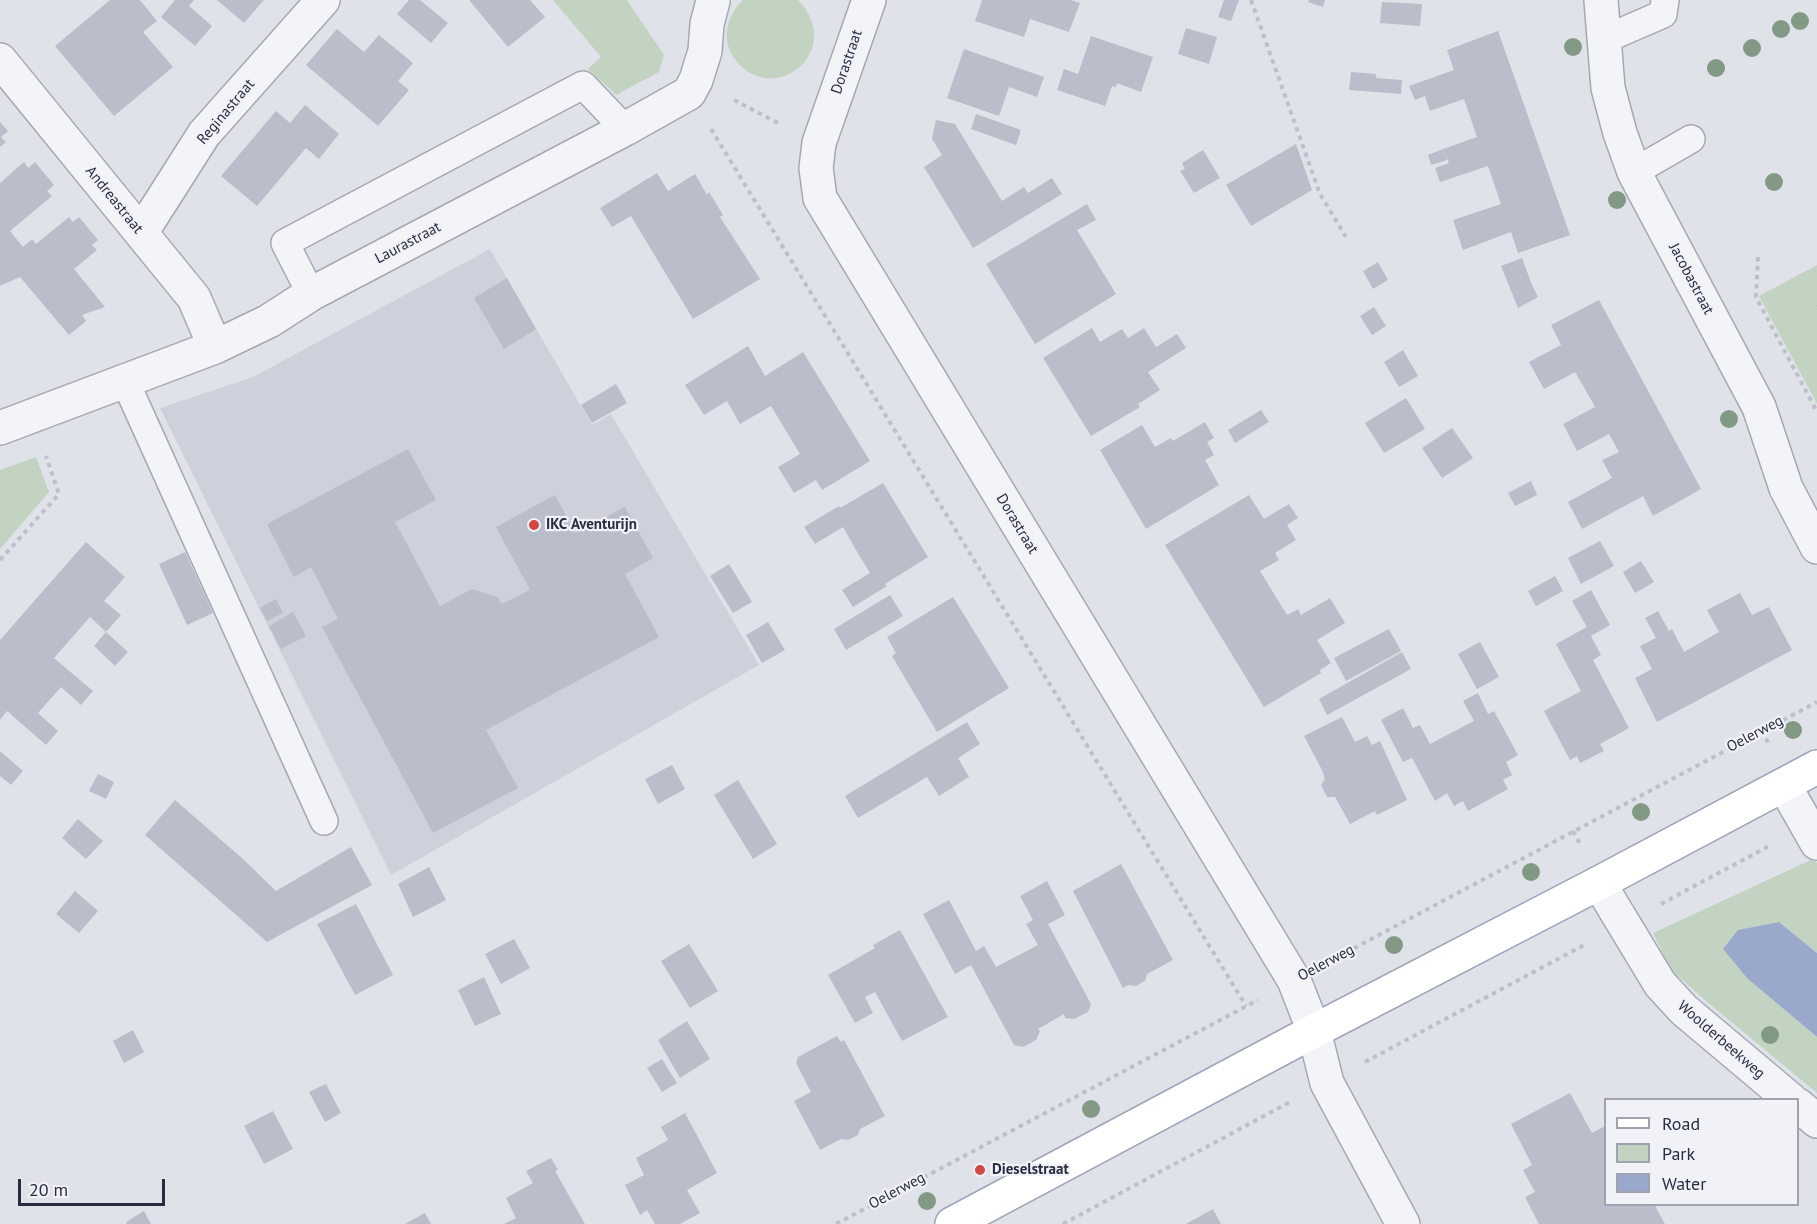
<!DOCTYPE html>
<html>
<head>
<meta charset="utf-8">
<style>
  body { margin:0 }
  #map { position:relative; width:1817px; height:1224px; overflow:hidden; background:#e0e2ea; font-family:"PT Sans",sans-serif }
  canvas { display:block }
  .legend { position:absolute; left:1604px; top:1098px; width:195px; height:108px; box-sizing:border-box; background:#f0f2f7; border:2px solid #a0a3af; margin:0; padding:8px 10px; list-style:none; font-size:18px; color:#282d42 }
  .legend li { display:flex; align-items:center; gap:12px; height:30px }
  .legend b { width:30px; border:2px solid #a0a3af }
  .scale { position:absolute; left:18px; top:1179px; width:147px; height:27px; box-sizing:border-box; border:3px solid #282d42; border-top:0; padding-left:8px; font-size:18px; line-height:21px; white-space:nowrap; color:#282d42; -webkit-text-stroke:4px #f0f2f7; paint-order:stroke }
</style>
</head>
<body>
<div id="map">
<canvas width="1817" height="1224"></canvas>
<ul class="legend">
<li><b style="height:8px;background:#fff"></b>Road</li>
<li><b style="height:16px;background:#c2d4c1"></b>Park</li>
<li><b style="height:16px;background:#9aa9cb"></b>Water</li>
</ul>
<div class="scale">20 m</div>
</div>
<script>
const g = document.querySelector('canvas').getContext('2d');
g.lineJoin = 'round';
function paint(path, color) {
  g.fillStyle = color;
  g.fill(path, 'evenodd');
}
function trace(path, color, width, dash) {
  g.strokeStyle = color;
  g.lineWidth = width;
  g.lineCap = dash ? 'butt' : 'round';
  g.setLineDash(dash || []);
  g.stroke(path);
}
function drawText(font, color, halo, rows, align = 'center') {
  g.font = font + ' "PT Sans",sans-serif';
  g.lineWidth = 4.5;
  g.setLineDash([]);
  g.textBaseline = 'middle';
  g.strokeStyle = halo;
  g.fillStyle = color;
  for (const [text, x, y, turn = 0] of rows) {
    g.save();
    g.translate(x, y);
    g.rotate((+turn || 0) * Math.PI / 180);
    g.textAlign = isNaN(turn) ? turn : align;
    if (halo) g.strokeText(text, 0, 0);
    g.fillText(text, 0, 0);
    g.restore();
  }
}
const built = new Path2D(`
  M490,249L592,425L611,414L759,665L391,875L160,408L253,377Z`);
const green = new Path2D(`
  M553,0H627L664,55L659,72L616,95L588,69L601,57Z
  M743,0H798C843,46 784,102 743,68C735,61 729,52 727,41C725,25 732,10 743,0Z
  M1817,265V404L1759,296Z
  M36,457L49,492L0,549V470Z
  M1813,859L1817,863V953L1779,922L1748,979L1817,1037V1093L1706,1001L1671,970L1653,933Z`);
const water = new Path2D(`
  M1779,922L1817,953V1037L1748,979L1723,949L1738,930Z`);
const building = new Path2D(`
  M110,0H140L157,21L143,32L173,67L114,116L55,46Z
  M175,0H194L189,6L212,26L195,46L161,17Z
  M217,0H264L244,23Z
  M409,0H420L448,23L431,43L397,14Z
  M469,0H530L545,17L508,47Z
  M982,0H1071L1080,3L1069,32L1030,19L1024,37L975,21Z
  M1224,0H1239L1231,21L1218,17Z
  M1309,0H1325L1323,7L1308,2Z
  M1382,2L1422,4L1420,26L1380,23Z
  M1186,28L1217,37L1209,64L1178,54Z
  M337,29L364,52L379,35L413,63L398,81L409,90L378,126L306,65Z
  M1498,31L1570,235L1518,253L1511,232L1463,250L1453,220L1501,204L1488,166L1440,182L1435,168L1449,163L1443,149L1477,137L1464,99L1430,111L1425,96L1415,100L1409,86L1454,70L1447,50Z
  M1091,36L1153,57L1141,92L1117,83L1116,87L1112,86L1105,106L1057,90L1064,69L1078,74Z
  M964,49L1044,77L1037,97L1009,87L999,116L947,98Z
  M1351,72L1376,74V78L1402,80L1401,94L1349,90Z
  M305,105L339,134L319,159L306,148L257,206L221,176L276,111L290,123Z
  M976,114L1021,130L1016,145L971,129Z
  M936,120L955,124L1002,201L1024,187L1028,193L1052,178L1062,194L973,248L924,167L942,155L932,139Z
  M0,122L8,131L1,137L6,142L0,147Z
  M1296,144L1312,190L1251,226L1226,185Z
  M1443,149L1447,160L1431,165L1428,155Z
  M1203,150L1220,178L1194,193L1180,171L1185,169L1182,163Z
  M24,162L28,168L35,162L54,185L47,191L52,196L10,231L23,247L32,239L36,244L69,217L73,222L79,217L98,240L92,245L97,250L74,269L105,307L82,315L86,321L69,335L20,277L0,286V183Z
  M657,173L668,191L695,174L707,195L709,192L723,215L720,217L760,279L693,319L631,216L612,227L600,208Z
  M1087,204L1096,220L1077,230L1116,294L1035,344L986,264Z
  M1522,258L1532,285L1538,297L1518,308L1501,266Z
  M1378,262L1388,280L1373,289L1363,271Z
  M507,278L536,329L504,349L474,298Z
  M1599,300L1701,489L1653,516L1643,496L1582,529L1568,502L1612,478L1602,460L1619,452L1609,434L1577,451L1563,424L1595,407L1585,389L1575,372L1544,389L1529,362L1561,345L1551,325Z
  M1374,307L1386,326L1372,335L1360,316Z
  M1092,328L1100,342L1122,329L1128,338L1144,328L1156,347L1177,334L1186,348L1148,372L1160,390L1138,404L1140,407L1091,436L1043,358Z
  M748,346L765,376L803,352L870,461L822,490L816,480L794,493L778,467L800,454L771,406L740,424L727,401L704,415L685,385Z
  M1403,350L1418,376L1399,387L1384,362Z
  M616,384L627,403L592,423L581,405Z
  M1406,398L1425,429L1384,453L1365,423Z
  M1261,410L1269,422L1235,443L1228,430Z
  M1205,422L1214,438L1207,442L1214,455L1205,460L1219,485L1146,529L1100,450L1142,425L1155,447L1171,438L1173,441Z
  M1452,428L1473,458L1442,478L1422,448Z
  M408,449L436,500L395,522L440,606L472,589L497,597L502,604L530,590L496,527L555,495L575,533L625,507L653,558L625,574L659,637L486,730L518,788L433,833L322,627L338,619L311,567L294,577L267,524Z
  M1531,481L1537,495L1515,506L1508,493Z
  M883,483L928,557L885,584L887,586L853,607L842,590L870,573L856,550L843,527L815,544L804,527L839,506L840,508Z
  M1249,495L1264,519L1289,504L1298,518L1287,525L1296,540L1275,553L1279,560L1260,571L1287,615L1298,609L1301,615L1330,598L1345,623L1317,640L1331,663L1320,670L1321,673L1264,707L1165,545Z
  M1600,541L1614,566L1581,584L1568,558Z
  M86,542L125,577L104,601L121,615L106,632L90,617L54,658L93,691L81,705L61,687L38,713L58,731L46,745L7,711L0,720V640Z
  M185,552L213,613L187,625L159,564Z
  M1641,561L1654,582L1635,593L1623,572Z
  M729,564L752,602L733,613L710,576Z
  M1555,576L1563,591L1536,606L1528,591Z
  M1591,590L1610,625L1591,636L1601,655L1593,660L1629,728L1600,744L1604,751L1580,763L1577,756L1570,760L1544,711L1581,691L1556,644L1587,627L1572,601Z
  M1740,593L1752,615L1769,607L1792,650L1657,722L1635,678L1652,669L1640,646L1656,638L1645,618L1658,611L1669,631L1672,629L1684,652L1719,632L1707,610Z
  M890,595L903,616L846,650L834,629Z
  M953,597L1009,688L937,732L892,656L896,653L887,637Z
  M276,599L283,613L267,621L260,608Z
  M293,612L306,636L281,649L269,626Z
  M768,622L785,650L762,663L746,635Z
  M1389,629L1401,651L1346,681L1334,658Z
  M106,632L128,652L115,666L94,646Z
  M1480,642L1499,677L1477,689L1458,654Z
  M1402,652L1411,669L1327,715L1319,699Z
  M1478,693L1488,714L1494,711L1518,755L1506,762L1512,775L1503,780L1508,789L1468,811L1463,801L1454,806L1447,793L1435,801L1412,758L1403,762L1381,720L1403,708L1413,728L1420,725L1430,744L1474,721L1463,701Z
  M1342,717L1355,742L1367,736L1372,745L1380,741L1407,800L1377,815L1375,811L1350,824L1335,797H1327L1321,785L1325,779L1322,770L1304,736Z
  M967,722L980,744L958,758L969,777L939,796L927,777L858,818L845,796Z
  M0,751L23,771L11,785L0,776Z
  M672,765L685,789L658,804L645,779Z
  M98,774L114,782L106,799L89,791Z
  M738,780L777,844L753,859L714,795Z
  M175,800L243,859L276,891L351,847L372,885L267,942L145,835Z
  M78,819L103,841L86,859L62,838Z
  M1121,864L1173,960L1147,974L1145,981L1136,986L1128,985L1123,988L1073,891Z
  M429,867L446,900L413,917L398,884Z
  M1047,881L1065,915L1048,924L1091,1004L1088,1012L1074,1019L1065,1018L1064,1014L1038,1029L1040,1031L1036,1040L1023,1047L1014,1045L971,965L955,974L923,914L949,900L976,951L984,946L996,967L1038,945L1026,924L1033,920L1020,896Z
  M75,891L98,911L79,933L56,914Z
  M356,904L393,975L355,995L317,924Z
  M900,930L948,1017L902,1041L875,992L865,997L873,1013L855,1023L828,975L875,948L873,945Z
  M514,939L530,968L501,984L485,954Z
  M689,944L718,991L690,1008L661,961Z
  M484,977L501,1014L475,1026L458,990Z
  M687,1021L710,1059L680,1078L658,1040Z
  M133,1030L144,1052L124,1063L113,1041Z
  M837,1036L841,1042L844,1040L885,1116L860,1129L858,1135L848,1140L841,1139L820,1150L794,1101L811,1092L796,1063L798,1057Z
  M662,1059L677,1083L662,1092L647,1068Z
  M326,1084L341,1113L325,1122L309,1092Z
  M1570,1093L1592,1133L1605,1126V1204H1654L1665,1224H1539L1525,1197L1535,1192L1523,1170L1532,1165L1511,1124Z
  M273,1111L293,1149L264,1164L244,1126Z
  M685,1113L717,1173L687,1190L700,1213L680,1224H655L647,1210L640,1215L625,1185L644,1175L636,1158L668,1140L661,1127Z
  M551,1158L558,1170L555,1171L585,1224H504L516,1218L506,1198L533,1183L526,1171Z
  M1213,1209L1221,1224H1186Z
  M144,1211L151,1224H127L126,1222Z
  M425,1213L431,1224H405Z`);
const path = new Path2D(`
  M1251,0L1320,194L1346,237
  M734,100L780,124
  M711,129L1246,1006
  M1758,257L1756,297L1817,412
  M1817,305V306
  M0,560L59,494L46,456
  M1763,730L1769,746
  M1573,831L1580,844
  M1661,904L1771,845
  M1330,961L1817,702
  M1365,1062L1586,944
  M836,1224L1258,1000
  M1063,1224L1290,1102`);
const service = new Path2D(`
  M1603,40L1663,14L1665,0
  M1634,172L1691,139
  M311,294L285,243L583,85L625,129
  M125,381L324,821`);
const minor = new Path2D(`
  M869,0L819,143L816,168L820,198L1294,980L1314,1031L1327,1083L1403,1224
  M1601,0L1608,88L1620,133L1634,172L1759,407L1786,488L1817,547
  M0,60L194,298L215,347
  M141,233L204,134L323,0
  M0,428L215,347L269,321L311,294L625,129L689,93L696,80L705,51L707,24L713,1
  M1784,785L1817,843
  M1599,883L1660,984L1684,1010L1791,1100
  M1798,1105L1817,1121`);
const primary = new Path2D(`
  M952,1224L1314,1031L1599,883L1817,767`);
const trees = [
  [1800,21],
  [1781,29],
  [1573,47],
  [1752,48],
  [1716,68],
  [1774,182],
  [1617,200],
  [1729,419],
  [1793,730],
  [1641,812],
  [1531,872],
  [1394,945],
  [1770,1035],
  [1091,1109],
  [927,1201]
];
const markers = [
  [534,525,6,"#d24842"],
  [980,1170,6,"#d24842"]
];
const streetNames = [
  ["Dorastraat",847,62,-71],
  ["Reginastraat",226,112,-50],
  ["Andreastraat",114,200,51],
  ["Laurastraat",408,243,-28],
  ["Jacobastraat",1691,279,62],
  ["Dorastraat",1017,524,59],
  ["Oelerweg",1755,734,-28],
  ["Oelerweg",1326,963,-28],
  ["Woolderbeekweg",1721,1040,41],
  ["Oelerweg",897,1191,-28]
];
const poiNames = [
  ["IKC Aventurijn",546,525],
  ["Dieselstraat",992,1170]
];
paint(built, '#ced1dc');
paint(green, '#c2d4c1');
paint(water, '#9aa9cb');
paint(building, '#babdca');
trace(service, '#a5a8b4', 30);
trace(minor, '#a5a8b4', 36);
trace(primary, '#9fa4b6', 36);
trace(path, '#bec0c9', 4, [4.5, 4.5]);
trace(service, '#f3f4f8', 27);
trace(minor, '#f3f4f8', 33);
trace(primary, '#fff', 33);
g.fillStyle = '#829986';
for (const [x, y] of trees) {
  g.beginPath();
  g.arc(x, y, 9, 0, 2 * Math.PI);
  g.fill();
}
for (const [x, y, r, color] of markers) {
  const dot = new Path2D();
  dot.arc(x, y, r, 0, 2 * Math.PI);
  g.fillStyle = color;
  g.fill(dot);
  trace(dot, '#f0f2f7', 2);
}
drawText('15px', '#282d42', '#f0f2f7', streetNames);
drawText('bold 15px', '#282d42', '#f0f2f7', poiNames, 'left');
</script>
</body>
</html>
